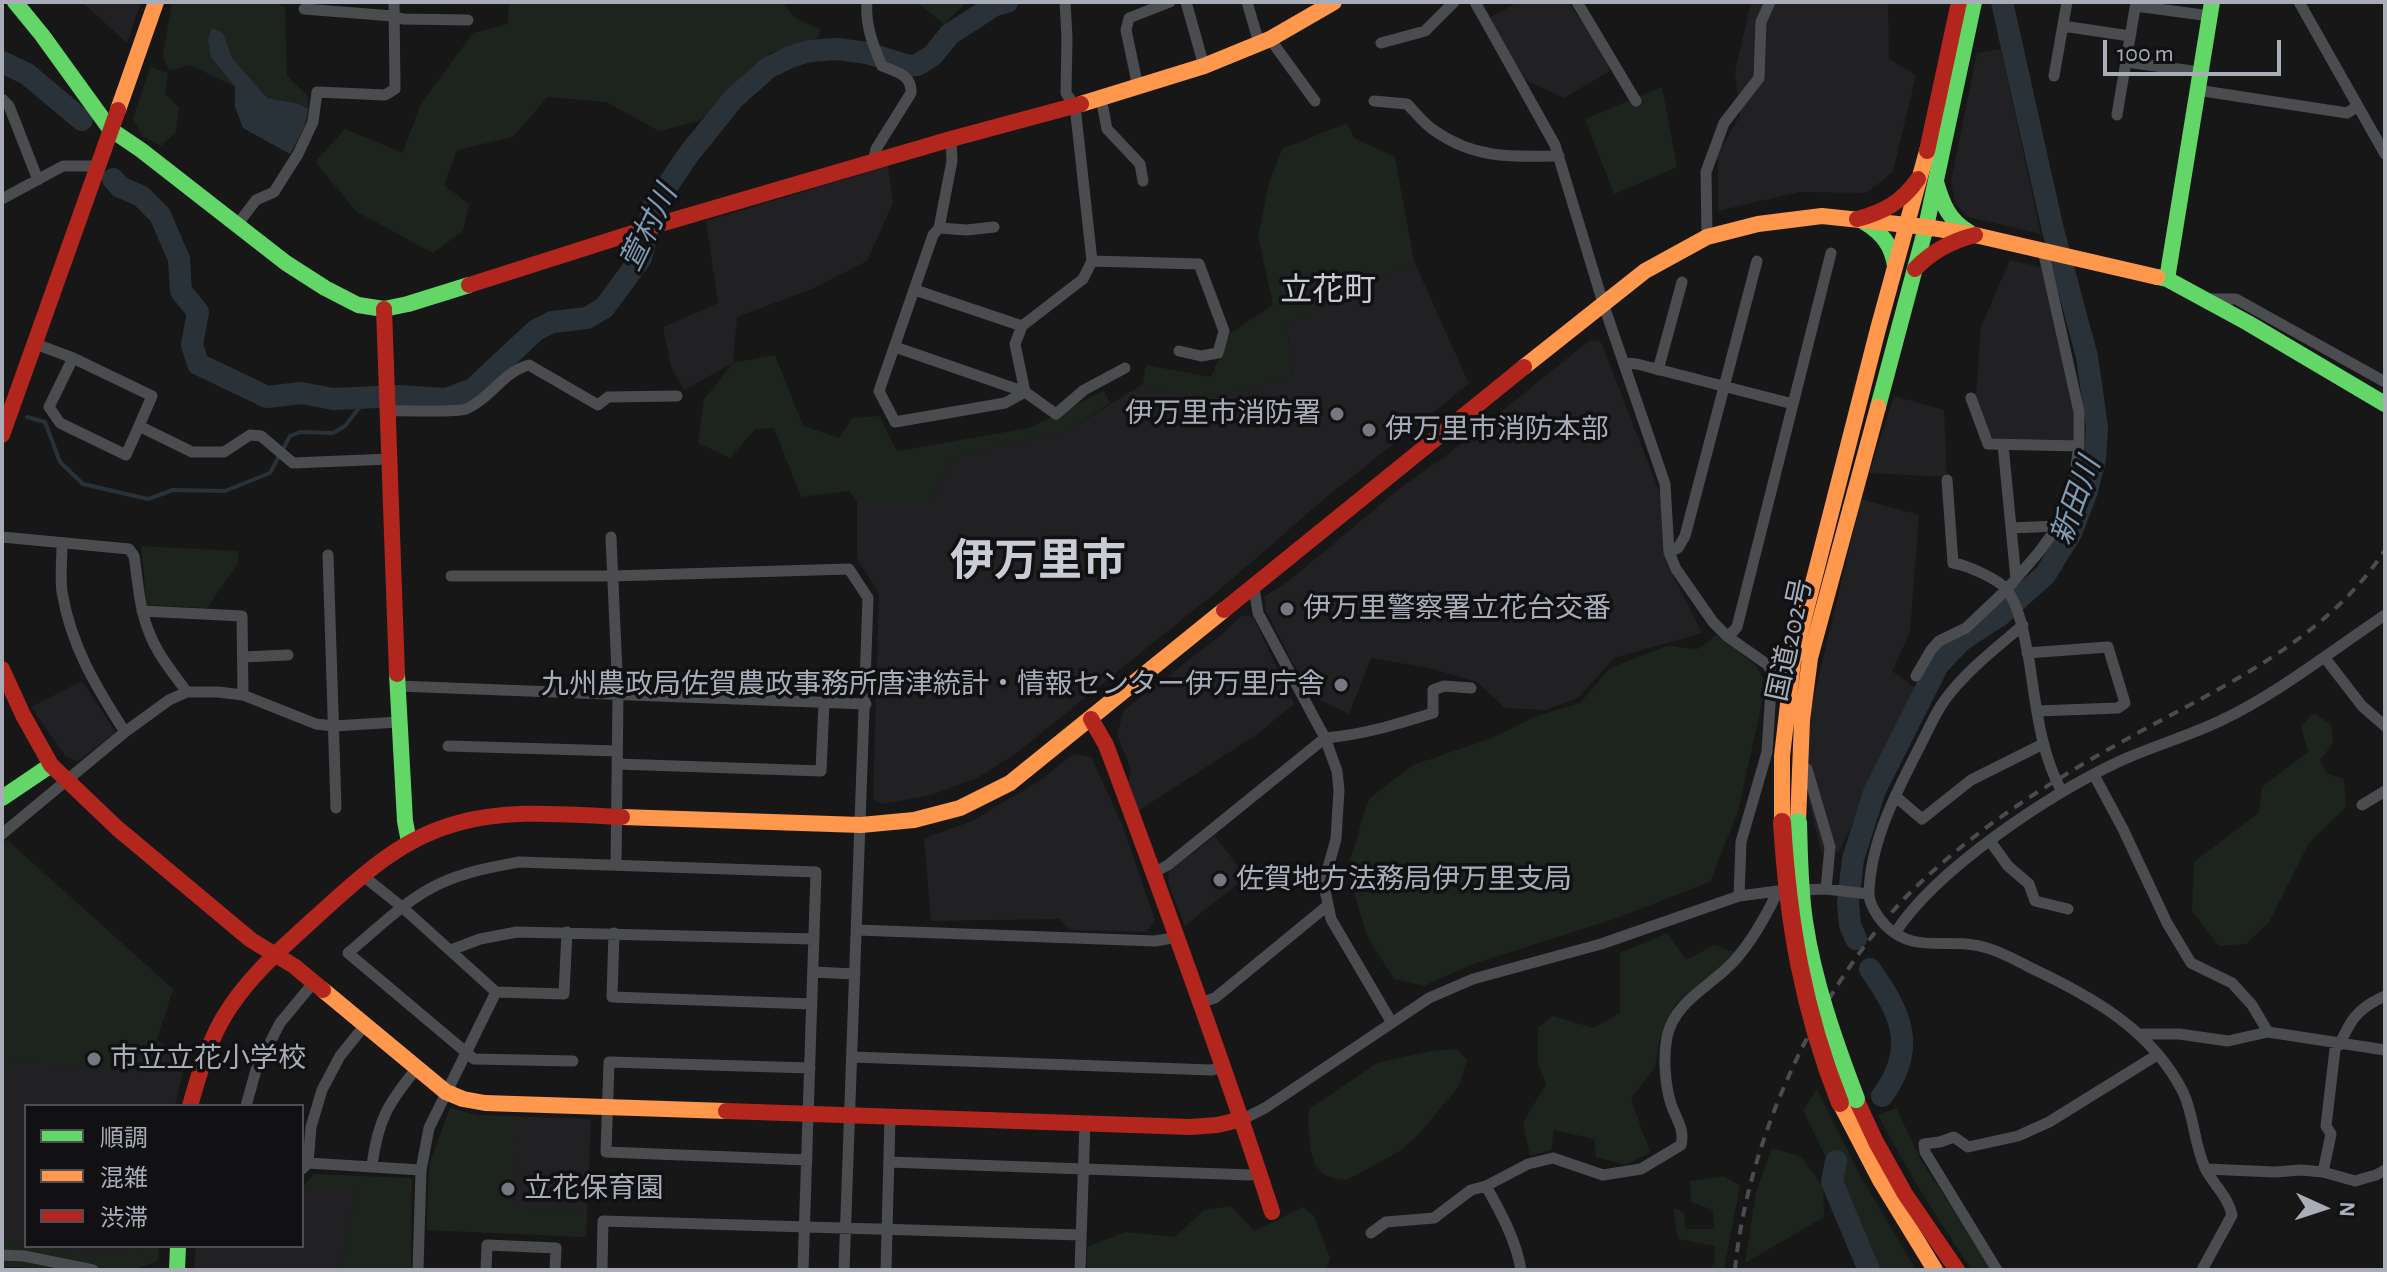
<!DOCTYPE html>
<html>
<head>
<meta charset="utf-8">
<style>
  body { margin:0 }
  #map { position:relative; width:2387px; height:1272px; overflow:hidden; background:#171717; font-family:"Alegreya Sans","Noto Sans JP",sans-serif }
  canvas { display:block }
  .frame { position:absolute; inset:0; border:4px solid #a8adb8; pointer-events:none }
  .legend { position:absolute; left:24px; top:1104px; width:280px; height:144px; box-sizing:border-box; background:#111113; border:2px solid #4d4f55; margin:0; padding:10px 14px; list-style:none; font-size:24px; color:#a8adb8 }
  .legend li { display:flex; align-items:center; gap:16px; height:40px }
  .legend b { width:40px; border:2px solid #4d4f55 }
  .north { position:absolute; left:2283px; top:1168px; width:80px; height:80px; -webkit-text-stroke:6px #111113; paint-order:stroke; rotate:93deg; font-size:22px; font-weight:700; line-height:32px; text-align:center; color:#a8adb8 }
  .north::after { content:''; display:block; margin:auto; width:28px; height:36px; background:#a8adb8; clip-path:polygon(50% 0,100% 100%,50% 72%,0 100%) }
  .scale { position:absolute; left:2103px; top:40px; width:178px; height:36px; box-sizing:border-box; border:4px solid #a8adb8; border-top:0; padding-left:10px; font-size:24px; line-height:28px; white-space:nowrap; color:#a8adb8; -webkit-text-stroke:6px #111113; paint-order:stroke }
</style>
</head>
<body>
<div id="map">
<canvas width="2387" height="1272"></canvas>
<div class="frame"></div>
<ul class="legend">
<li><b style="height:10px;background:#63d668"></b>順調</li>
<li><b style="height:10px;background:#ff974d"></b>混雑</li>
<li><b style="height:10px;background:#b3261e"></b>渋滞</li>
</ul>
<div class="north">N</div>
<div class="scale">100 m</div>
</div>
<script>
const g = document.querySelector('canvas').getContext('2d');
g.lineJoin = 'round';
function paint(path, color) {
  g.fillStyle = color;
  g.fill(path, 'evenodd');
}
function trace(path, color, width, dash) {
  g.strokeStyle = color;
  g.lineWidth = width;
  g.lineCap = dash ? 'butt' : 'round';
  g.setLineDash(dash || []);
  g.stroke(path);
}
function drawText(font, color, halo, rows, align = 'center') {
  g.font = font + ' "Alegreya Sans","Noto Sans JP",sans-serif';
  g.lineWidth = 7;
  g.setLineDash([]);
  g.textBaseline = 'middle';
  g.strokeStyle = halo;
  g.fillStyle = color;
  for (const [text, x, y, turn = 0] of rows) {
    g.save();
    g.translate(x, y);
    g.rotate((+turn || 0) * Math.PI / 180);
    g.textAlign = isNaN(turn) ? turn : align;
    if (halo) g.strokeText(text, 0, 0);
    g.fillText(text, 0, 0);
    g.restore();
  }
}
const built = new Path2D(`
  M82,2H141L127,43Z
  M1519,2H1568L1604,52L1610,71L1564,98L1521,78L1490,17Z
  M1751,2H1888L1889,59L1916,75L1893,172L1866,193L1799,192L1718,211V153L1740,116L1735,72Z
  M2001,49L2041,234L1968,217L1955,203L1951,181L1977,53Z
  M888,166L893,203L867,261L812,289L737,317L733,363L684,390L671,366L663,327L718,303L706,221Z
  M2010,260L2052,270L2085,442H1991L1976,396L1981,327Z
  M1414,261L1469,384L1324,499L1224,586L1015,754L979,777L932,795L882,804L873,798L879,594L857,559V501H930L954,457L1067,431L1143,384L1155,390L1292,375L1287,324Z
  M1590,340L1601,342L1660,494L1667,564L1702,633L1614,658L1578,698L1546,710L1505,708L1477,682L1429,668L1371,658L1349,714L1309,694L1266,611L1264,597L1290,580L1400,488L1444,457Z
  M1894,396L1944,410L1947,477L1869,473Z
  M1861,499L1919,515L1910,632L1892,671L1917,689L1839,852L1822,854L1805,788L1811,709Z
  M1242,615L1253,617L1294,704L1259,733L1138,811L1128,783L1131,770L1117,734L1124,710L1220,636Z
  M82,681L116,732L78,761L66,757L31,707Z
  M1074,754L1091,757L1122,824L1155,920L1146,932L1070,930L1059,919L931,921L924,838L970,822L1036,783Z
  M1215,836L1246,877L1185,926L1168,883L1169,871Z
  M7,840L173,989L156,1041L187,1053L175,1106H26V1246H159L158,1261L2,1248V844Z
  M450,1108L477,1115L591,1119L586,1237L427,1230L429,1166Z
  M302,1188H357L340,1270H194L196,1246H302Z`);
const green = new Path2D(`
  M172,2H276L285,8L287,76L308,96L309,123L190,65L169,71L163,55Z
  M509,2H781L796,18L821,30L814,44L771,53L699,121L659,131L606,102L547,97L513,137L457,150L444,185L469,204L463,231L433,253L357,212L315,162L345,129L403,153L420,105L473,33L508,24Z
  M916,2H967L944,24Z
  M150,67L168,73L165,93L179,108L176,132L161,146L143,137L133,119Z
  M1662,87L1677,167L1614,194L1585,119Z
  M1347,123L1354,138L1395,157L1414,261L1287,324L1292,376L1208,398L1155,390L1143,384L1146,365L1211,377L1230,333L1273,305L1258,236L1269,183L1282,149Z
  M775,355L803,426L839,438L852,418L879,416L897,451L1029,428L1104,391L1110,403L1067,431L954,457L930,501H857L849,491L801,497L774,428L755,429L730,458L698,443L704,399L733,363Z
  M141,546L238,551V563L207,608L147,605Z
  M1716,635L1756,665L1766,685L1738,811L1710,882L1614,919L1473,964L1424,986L1394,979L1367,936L1347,869L1369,799L1413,765L1495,737L1537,716L1580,703L1610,668L1667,646L1698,649Z
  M2314,713L2331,725L2333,743L2320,760L2327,774L2344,779L2346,807L2309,843L2269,922L2246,944L2219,946L2192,911L2194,862L2259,813L2262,787L2308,752L2301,726Z
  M7,840L173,989L145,1073L2,1060V844Z
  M1667,933L1686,960L1714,945L1734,952L1717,970L1675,1005L1659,1042L1655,1067L1631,1098L1650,1153L1625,1165L1596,1157L1594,1139L1554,1130L1551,1150L1530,1156L1523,1123L1546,1084L1538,1064V1027L1553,1016L1593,1028L1620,1013V953Z
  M1457,1049L1467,1060L1458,1087L1420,1133L1400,1151L1347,1180C1341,1179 1333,1178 1327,1176C1307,1167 1308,1128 1309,1109L1377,1063L1431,1051Z
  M1817,1089L1861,1177L1916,1270H1883L1877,1264L1803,1110Z
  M450,1108L477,1115L516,1116L513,1207L587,1212L586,1237L427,1230L429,1166Z
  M1896,1108L1922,1162L1993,1270H1972C1938,1220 1906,1169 1878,1115Z
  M1772,1148L1802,1157L1823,1187L1824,1217L1745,1263L1756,1192Z
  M314,1174L412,1178L411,1270H340L357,1188H302Z
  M1724,1176L1740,1186L1724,1270H1709L1714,1264L1715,1246L1678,1239L1673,1208L1684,1212L1685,1229H1714L1713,1210L1691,1202L1690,1181Z
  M1231,1206L1254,1231L1303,1207L1314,1216L1330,1258L1326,1270H1087V1247L1125,1232L1175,1237L1204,1210Z
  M2,1241L26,1242V1246H47L82,1254L147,1251L148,1246H159L158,1261L132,1270H41L22,1267H2Z`);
const water = new Path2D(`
  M212,28L223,33L232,58L267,98L299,104L308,109L304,128L290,154L243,128L235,107V86L211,57L208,40Z`);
const stream = new Path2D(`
  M27,417L45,422L60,462L83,484L148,499L173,490L225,491L270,473L290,436L300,432L333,433L345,426L366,399`);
const river = new Path2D(`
  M2,62L27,74L82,120
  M113,179L120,187L141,196L160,215L179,259L181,291L198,312L192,345L198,364L267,397L301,393L333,399L399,396L446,399L473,389L536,330L552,322L587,318L604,308L641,258L653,207L688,155L734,98L768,68L790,57L809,51L837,49L867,53L909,66L917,65L932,56L950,34L995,5L1007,2
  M1856,939L1850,925L1848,903L1853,859L1875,790L1938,665L1962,640L1999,616L2045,575L2071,533L2087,491L2095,459L2097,427L2087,357L2053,230L2002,2
  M1870,969C1901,1014 1918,1047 1882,1096
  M1836,1161L1832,1182L1869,1270`);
const street = new Path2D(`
  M867,2C865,25 873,45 882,66C897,72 912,75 911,93L876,149L873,162
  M1186,2L1204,66
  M1247,2L1259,43
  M1475,2L1555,145L1603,303L1665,484L1669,552L1676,569L1713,622L1728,637L1768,665L1797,660
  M1577,2L1636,101
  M2299,2L2385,154
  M2136,6L2210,16
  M304,9L393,16L403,19L468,20
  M2063,26L2130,36
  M1270,39L1315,101
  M1381,43L1425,31L1454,2
  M2126,62L2200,72
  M2054,76L2067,2
  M1138,87L1126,30L1129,18L1170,2
  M2197,90L2347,113L2358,106
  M1101,98L1107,129L1140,164L1143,181
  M2,99L9,106L38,180
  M1374,101L1407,104C1416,113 1424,124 1435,131C1475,159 1512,157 1559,156
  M2117,115L2136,2
  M2,199L63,166H97
  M237,225L256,200L274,192L298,154L313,122L317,92L385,95L395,89L394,2
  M939,228L967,230L994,227
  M1707,237L1706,172L1724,123L1759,78L1761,22L1770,2
  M1092,261L1199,264L1224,331L1218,353L1201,356L1179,351
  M915,290L1022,326L1083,279L1092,261L1075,106L1066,93L1067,37L1065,2
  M2207,299H2236L2385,382
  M1022,326L1015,344L1025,392L1056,414L1084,390L1125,368
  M33,343L73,358L152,396L139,426L192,452H224L250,435L261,436L293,463L390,459
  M895,347L1025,392L1005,403L895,422L879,391L933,235L939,228L952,161L951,139
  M73,358L49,407L60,423L126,455L139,426
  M1625,363L1637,364L1793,404
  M1658,370L1682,282
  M1971,398L1988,444L2079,446
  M389,411C405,410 454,413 466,409C490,399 504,371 529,365L598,405L608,397L677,396
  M2003,445L2016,579
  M1947,480L1953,563C1966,565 1999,579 2007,590C2020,607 2025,640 2029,660C2036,705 2040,752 2062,792
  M2011,528L2058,526
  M2,537L129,549L134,556C138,581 139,608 149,632C157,654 173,673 187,692
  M611,537L618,695L616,865
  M62,543C62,559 60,577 62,592C71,646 96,687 125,732
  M1669,552L1678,548L1685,536L1757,261
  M328,555L336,808
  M451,576H613L849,569L868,598L844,1270
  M1254,588L1258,613L1325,738L1337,771L1339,790L1336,839L1327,871L1325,890L1331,919L1392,1023
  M142,611L242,616L243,695
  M2023,625C1995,649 1966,671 1944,701C1935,714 1928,730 1921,744C1898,789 1871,839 1869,892C1868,902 1877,916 1884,924C1914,956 1950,936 1987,948C2002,952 2017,961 2031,968C2091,996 2152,1030 2183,1092C2194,1115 2194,1144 2205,1168C2213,1184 2228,1196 2232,1215L2202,1270
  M1728,637L1737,627L1831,253
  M2027,653L2108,647L2125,703L2118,708L2037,711
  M243,657L288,655
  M2325,658L2362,706L2385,726
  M1916,676L1931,650L1939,641L1966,628L2007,589L2039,552L2058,526L2074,479L2079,446V412L2043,250
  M398,686L866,704
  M448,746L617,751
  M617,764L821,771L824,702
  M1802,769H1807L1830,847L1826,889
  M2094,775L2123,829L2167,923L2191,963L2232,983L2252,1005L2268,1032
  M1895,796L1922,819L1971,780L2043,744
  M2362,805L2385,791
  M2,834L125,732L169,700L187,692H218L243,695L316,724L334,726L399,722
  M1990,841L2008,866L2029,884L2035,901L2068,909
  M1153,873L1168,865L1325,738C1362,735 1398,724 1433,713V690L1444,686L1471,688
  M362,875L402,907L496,992L429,1128L421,1170L418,1270
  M1739,896L1741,842L1767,752L1772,673L1768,665
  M857,930L1155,941L1178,937
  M614,933L612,997L812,1004
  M1895,933C1937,868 2050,794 2120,761C2153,746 2189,736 2222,720C2280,692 2331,651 2385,615
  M451,950L480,939L517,932L814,939
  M813,972L855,974
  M496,992L564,994L567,932
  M1202,1002L1215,998L1327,906
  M2138,1034H2179L2228,1041L2268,1032L2385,1050
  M852,1057L1211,1070L1225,1067
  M573,1061L474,1059L348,953C377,929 405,900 439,884C464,872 492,867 519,862L816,872L803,1270
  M246,1106L256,1070L280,1023L314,982
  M1243,1119L1265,1108L1429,998L1473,979L1601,944L1739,896L1778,891L1826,889L1868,894
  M807,1160L606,1152L609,1062L810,1068
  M889,1162L1251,1175L1260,1173
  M308,1163L421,1170
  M372,1165C378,1120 388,1103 417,1068
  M302,1169L308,1163L311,1127L322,1090L340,1056L365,1025
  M2206,1169L2275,1172L2301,1170L2323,1172L2355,1181L2376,1175L2385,1170
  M2323,1172L2331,1134L2326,1126L2335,1049C2342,1042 2344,1034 2349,1026C2356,1012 2371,1002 2385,996
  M1371,1233L1386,1222L1434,1218L1471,1190L1486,1186
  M2,1255L24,1256L93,1270
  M486,1270L487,1245L556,1248L555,1270
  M602,1270L603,1221L1081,1235
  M886,1270L890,1117
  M1080,1270L1085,1123
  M1521,1270C1516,1240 1501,1213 1486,1186L1528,1164L1553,1158L1603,1175L1641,1169L1681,1145C1685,1129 1676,1119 1671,1104C1665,1085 1663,1057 1667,1037C1674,1004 1705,989 1727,968C1748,949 1766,916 1778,891
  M1997,1270L1925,1152L1924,1144L1940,1142L1954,1137L1968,1147L2018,1136L2049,1122L2157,1055`);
const fast = new Path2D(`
  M15,2L42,35L110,129L141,150L286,263L325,288L358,305L384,309L408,304L469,285
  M1936,182C1942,203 1949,221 1969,232
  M1864,222C1882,233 1892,245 1895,266
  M2157,277L2167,279L2248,323L2385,404
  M2167,279L2212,2
  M1878,407L1926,227L1974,2
  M397,674L405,821L409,842
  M2,798L51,765
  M177,1270L178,1246`);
const slow = new Path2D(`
  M1081,104L1204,66L1270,39L1334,2
  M118,110L156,2
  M1524,367L1645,271L1707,237L1758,224L1822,216L1926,227L1975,235L2157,277
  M622,817L861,825L914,820L960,808L1010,783L1224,610
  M1782,822V756L1793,661L1878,329L1927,151
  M1798,822L1802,720L1810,658L1878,407
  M323,990L446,1092L463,1099L485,1103L726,1111
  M1840,1103L1880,1180L1935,1270`);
const jam = new Path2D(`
  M1927,151L1959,2
  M1857,219C1884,212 1902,202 1918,179
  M1915,269C1932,251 1951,241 1975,235
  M469,285L667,222L951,139L1081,104
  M384,309L397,674
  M2,435L118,110
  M1224,610L1524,367
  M2,669L23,715L51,765L117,828L251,940L294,966L323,990
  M1091,719L1106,745C1164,900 1221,1055 1272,1212
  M1856,1099L1876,1142L1905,1194L1957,1270
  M190,1106C198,1077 207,1047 222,1020C245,979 282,948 316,917C359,878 400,838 458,823C511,808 568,815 622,817
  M726,1111L1190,1127L1217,1125L1243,1119`);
const rail = new Path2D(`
  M1735,1270C1747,1137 1823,975 1920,883C1983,823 2058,777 2134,735C2225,685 2326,640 2385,550`);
const fastBridge = new Path2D(`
  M1798,822C1799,855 1799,888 1804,921C1813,982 1834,1041 1856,1099`);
const jamBridge = new Path2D(`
  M1782,822C1788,922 1803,1010 1840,1103`);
const markers = [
  [1337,414,8,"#757880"],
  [1369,430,8,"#757880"],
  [1287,609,8,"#757880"],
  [1341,685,8,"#757880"],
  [1220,880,8,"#757880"],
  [94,1059,8,"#757880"],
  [508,1189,8,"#757880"]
];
const poiNames = [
  ["伊万里市消防署",1321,414,"right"],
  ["伊万里市消防本部",1385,430],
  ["伊万里警察署立花台交番",1303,609],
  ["九州農政局佐賀農政事務所唐津統計・情報センター伊万里庁舎",1325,685,"right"],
  ["佐賀地方法務局伊万里支局",1236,880],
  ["市立立花小学校",110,1059],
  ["立花保育園",524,1189]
];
const streetNames = [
  ["国道202号",1790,640,-78]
];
const waterNames = [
  ["萱村川",649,228,-64],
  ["新田川",2076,501,-70]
];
const quarterNames = [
  ["立花町",1328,290]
];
const townNames = [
  ["伊万里市",1038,562]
];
paint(built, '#212123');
paint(green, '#1d241e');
paint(water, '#2a3239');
trace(stream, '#2a3239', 4);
trace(river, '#2a3239', 22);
trace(street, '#4b4c50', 11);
trace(fast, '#63d668', 16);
trace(slow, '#ff974d', 16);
trace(jam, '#b3261e', 16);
trace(rail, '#4b4c4f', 4, [10, 8]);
trace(fastBridge, '#63d668', 18);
trace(jamBridge, '#b3261e', 18);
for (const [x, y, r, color] of markers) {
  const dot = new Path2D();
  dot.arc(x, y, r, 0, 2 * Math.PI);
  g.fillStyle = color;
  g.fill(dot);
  trace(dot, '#111113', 3);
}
drawText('28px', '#a8adb8', '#111113', poiNames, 'left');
drawText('28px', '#a8adb8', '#111113', streetNames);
drawText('italic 30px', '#7f9bb3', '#111113', waterNames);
drawText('32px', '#c9ccd4', '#111113', quarterNames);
drawText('bold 44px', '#c9ccd4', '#111113', townNames);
</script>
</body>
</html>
